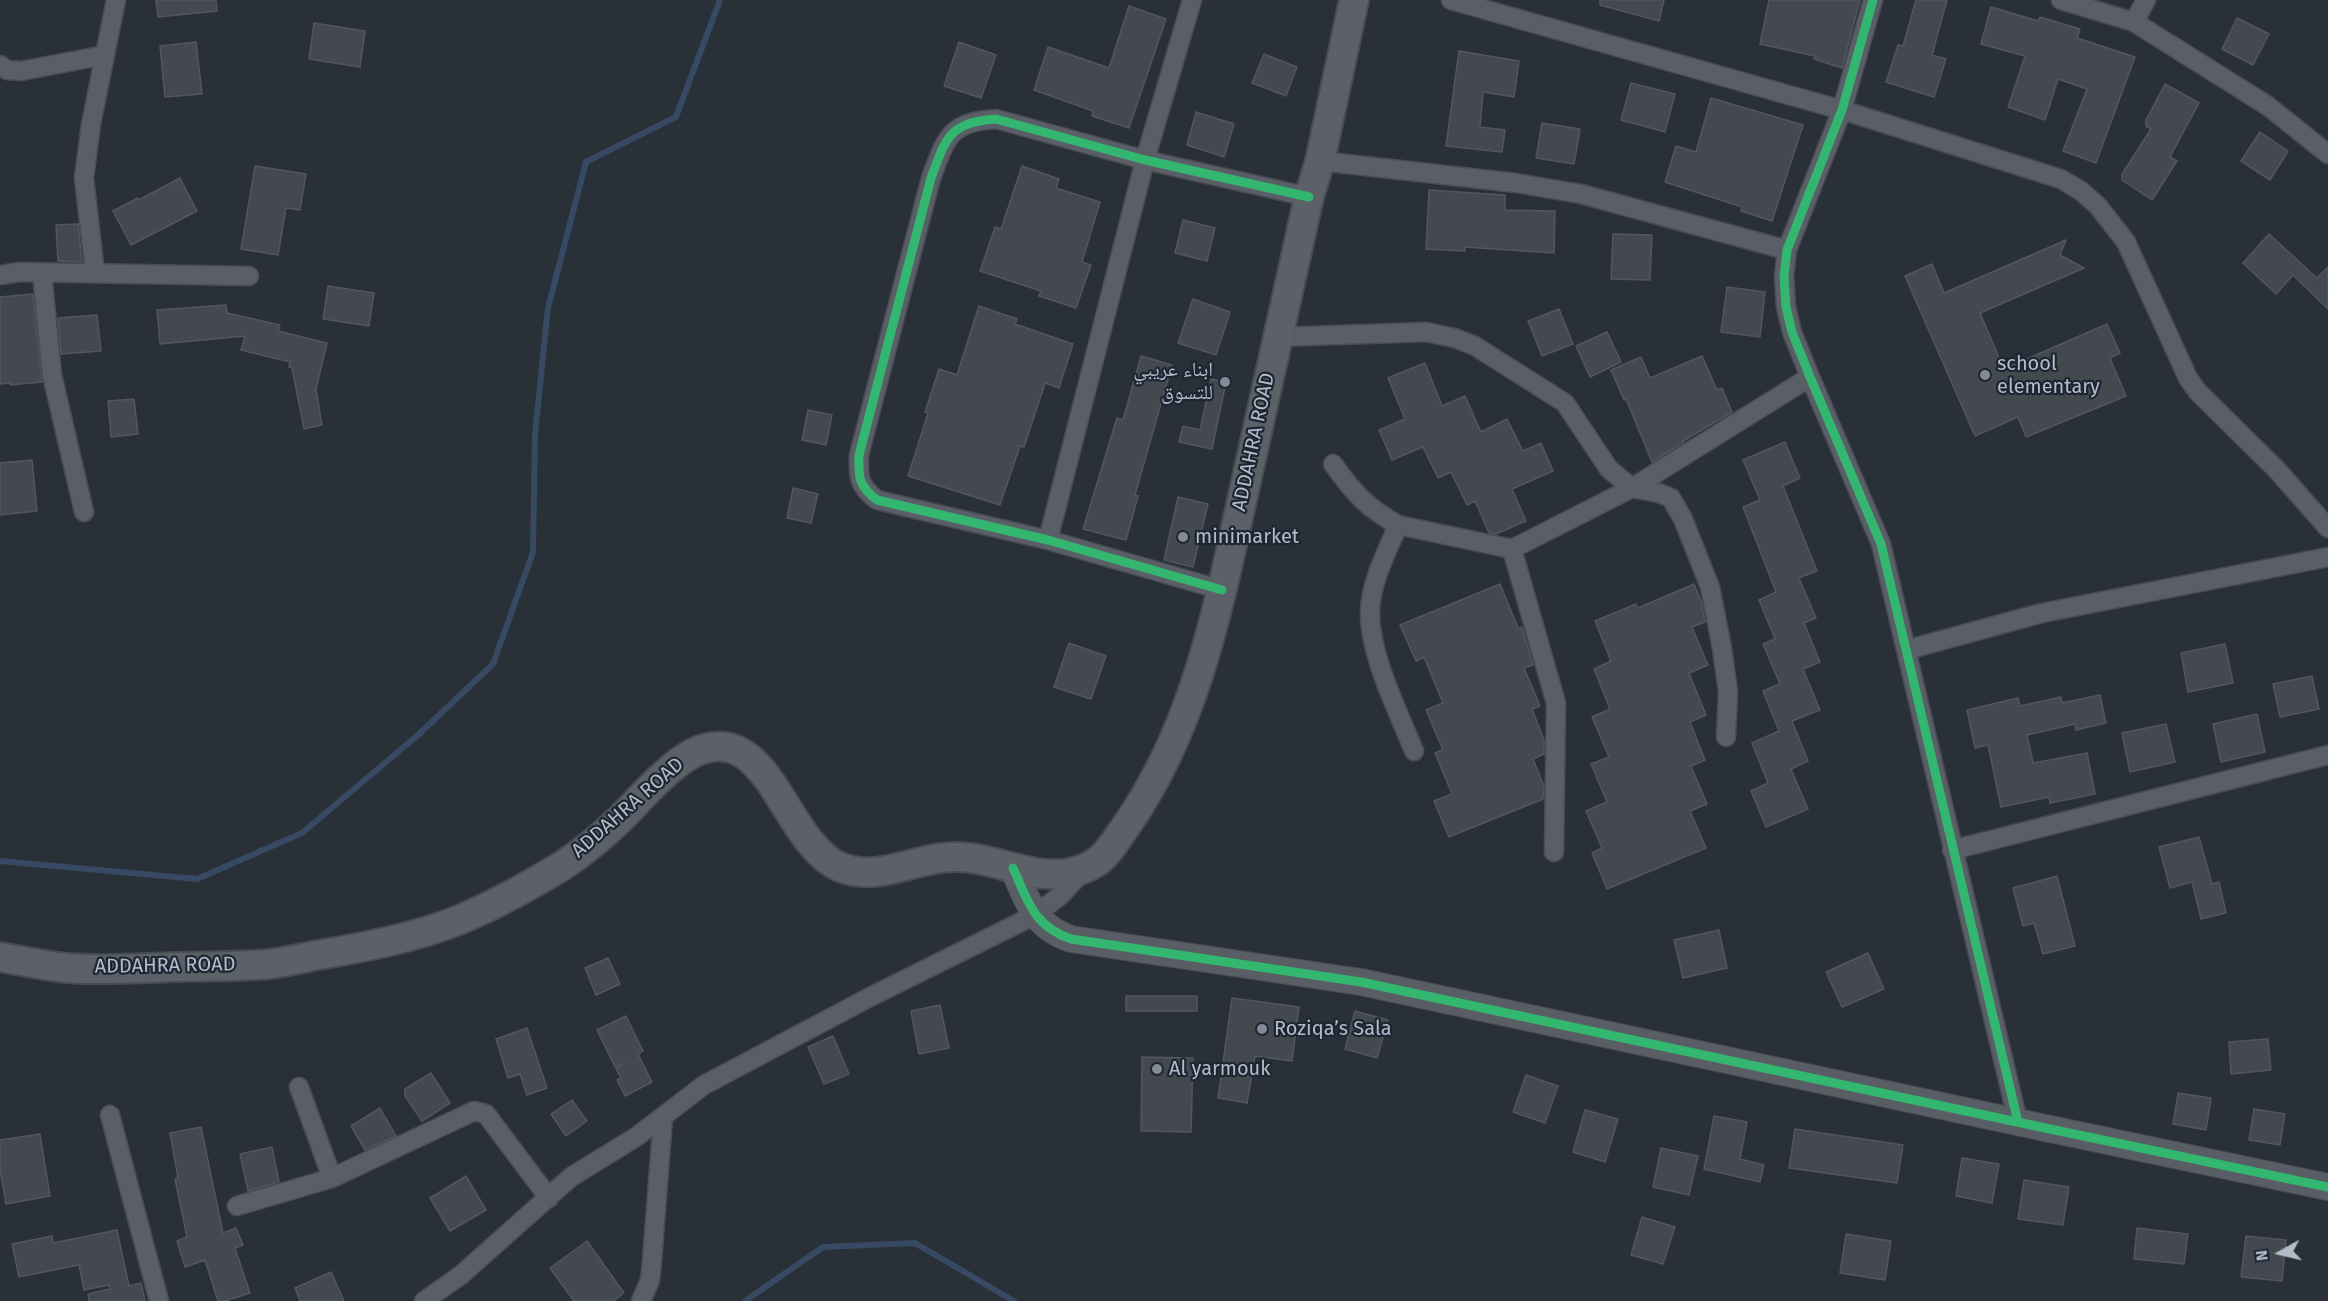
<!DOCTYPE html>
<html>
<head>
<meta charset="utf-8">
<style>
  body { margin:0 }
  #map { position:relative; width:2328px; height:1301px; overflow:hidden; background:#2a3038; font-family:"Fira Sans",sans-serif }
  canvas { display:block }
  .north { position:absolute; left:2250px; top:1223px; width:60px; height:60px; -webkit-text-stroke:4px #1d2633; paint-order:stroke; rotate:262deg; font-size:16px; font-weight:700; line-height:24px; text-align:center; color:#b4bcc9 }
  .north::after { content:''; display:block; margin:auto; width:21px; height:27px; background:#b4bcc9; clip-path:polygon(50% 0,100% 100%,50% 72%,0 100%) }
</style>
</head>
<body>
<div id="map">
<canvas width="2328" height="1301"></canvas>
<div class="north">N</div>
</div>
<script>
const g = document.querySelector('canvas').getContext('2d');
g.lineJoin = 'round';
function trace(path, color, width, dash) {
  g.strokeStyle = color;
  g.lineWidth = width;
  g.lineCap = dash ? 'butt' : 'round';
  g.setLineDash(dash || []);
  g.stroke(path);
}
function paint(path, color) {
  g.fillStyle = color;
  g.fill(path, 'evenodd');
}
function drawText(font, color, halo, rows, align = 'center') {
  g.font = font + ' "Fira Sans","Noto Naskh Arabic",sans-serif';
  g.lineWidth = 4.5;
  g.setLineDash([]);
  g.textBaseline = 'middle';
  g.strokeStyle = halo;
  g.fillStyle = color;
  for (const [text, x, y, turn = 0] of rows) {
    g.save();
    g.translate(x, y);
    g.rotate((+turn || 0) * Math.PI / 180);
    g.textAlign = isNaN(turn) ? turn : align;
    if (halo) g.strokeText(text, 0, 0);
    g.fillText(text, 0, 0);
    g.restore();
  }
}
const stream = new Path2D(`
  M0,861L197,879L302,833L418,735L493,664L533,552L535,434L548,308L586,162L676,117L720,0
  M745,1301L823,1247L915,1243L1014,1301`);
const building = new Path2D(`
  M156,0H216L217,11L158,17Z
  M1600,0H1664L1659,21L1600,5Z
  M1769,0H1860L1842,68L1814,59L1815,56L1760,44Z
  M1916,0H1947L1932,55L1946,59L1934,97L1886,82L1898,45L1903,46Z
  M1129,6L1166,19L1129,128L1092,116L1093,111L1034,90L1048,47L1109,68Z
  M1991,7L2038,21L2040,17L2080,29L2077,38L2135,57L2096,163L2063,151L2087,89L2058,79L2045,120L2008,107L2025,56L1981,44Z
  M2237,18L2269,34L2253,65L2222,49Z
  M314,23L365,31L360,67L309,59Z
  M196,42L202,94L165,97L160,46Z
  M959,42L996,55L981,98L944,86Z
  M1459,51L1519,61L1514,97L1483,92L1480,127L1505,130L1502,152L1446,146Z
  M1264,54L1297,67L1286,96L1252,83Z
  M1631,83L1675,94L1665,132L1621,120Z
  M2165,84L2199,103L2170,157L2177,161L2152,200L2122,180V174L2151,129L2146,126V120Z
  M1711,98L1803,125L1772,221L1741,211L1742,207L1665,182L1676,146L1696,152Z
  M1196,112L1234,124L1224,157L1187,145Z
  M1542,123L1580,129L1574,164L1536,158Z
  M2260,132L2288,151L2270,180L2241,161Z
  M255,166L306,174L300,210L286,208L278,255L241,249Z
  M1022,166L1059,179L1056,188L1100,202L1082,262L1091,265L1076,308L1039,296L1041,291L980,271L995,227L1001,229Z
  M180,178L197,211L131,245L113,211L138,198L139,200Z
  M1429,190L1505,195V210L1555,211L1554,253L1465,247V251L1426,249Z
  M1183,220L1215,228L1207,261L1175,253Z
  M78,224L82,262L58,261L56,225Z
  M1613,234L1652,235L1650,280L1611,279Z
  M2269,234L2317,278L2328,267V309L2293,275L2276,294L2243,263Z
  M2066,240L2060,255L2084,268L1980,313L2004,369L2107,324L2120,353L2110,358L2126,396L2026,437L2018,417L1975,436L1905,276L1932,264L1944,293Z
  M328,286L374,293L369,326L323,319Z
  M1727,287L1765,292L1760,337L1721,332Z
  M33,294L42,382L10,385V383L0,384V297Z
  M1193,299L1230,312L1216,355L1178,343Z
  M226,305L227,313L280,325L278,331L327,343L316,389L322,425L304,429L292,368L289,367L290,362L241,350L245,336L160,344L157,310Z
  M979,306L1017,319L1015,324L1073,344L1059,388L1045,383L1024,447L1020,446L1000,505L908,476L928,413L925,412L939,369L957,375Z
  M1559,309L1573,344L1542,356L1528,321Z
  M97,315L101,351L61,354L58,318Z
  M1607,332L1621,362L1590,377L1576,346Z
  M1141,356L1172,365L1135,495L1138,496L1126,540L1083,529L1117,418L1123,420Z
  M1702,356L1717,390L1722,388L1732,412L1683,441L1684,442L1652,462L1626,399L1624,400L1611,370L1641,357L1650,378Z
  M1425,363L1442,406L1465,396L1481,432L1507,419L1523,451L1541,443L1553,471L1512,489L1526,521L1496,534L1489,533L1475,501L1467,505L1451,472L1438,478L1423,447L1392,460L1379,430L1405,419L1388,378Z
  M1211,379L1226,382L1212,449L1179,442L1183,426L1200,430Z
  M134,399L138,434L111,437L108,401Z
  M808,410L832,415L826,445L802,440Z
  M1785,442L1800,478L1783,486L1817,571L1799,578L1816,618L1804,623L1820,662L1803,669L1820,710L1792,721L1808,761L1791,769L1808,809L1766,827L1751,791L1768,783L1752,743L1779,731L1763,691L1780,684L1763,644L1775,639L1759,600L1776,592L1743,507L1760,500L1743,460Z
  M32,460L37,511L0,515V463Z
  M793,488L818,494L811,523L787,518Z
  M1178,497L1208,504L1193,567L1164,560Z
  M1500,584L1518,628L1522,627L1533,665L1524,668L1540,706L1532,709L1544,740V754L1533,759L1544,786L1543,799L1449,837L1434,801L1452,794L1435,753L1443,750L1426,710L1443,703L1424,657L1416,661L1400,625Z
  M1694,584L1701,601L1705,622L1692,627L1708,665L1689,673L1706,715L1690,722L1705,760L1691,766L1707,804L1690,811L1706,848L1607,889L1592,853L1602,848L1586,811L1607,802L1591,764L1609,757L1592,717L1610,709L1594,669L1611,661L1595,621L1636,604L1638,608Z
  M1069,643L1106,656L1091,699L1054,687Z
  M2225,644L2233,683L2188,692L2181,653Z
  M2312,676L2319,709L2280,717L2273,684Z
  M2100,695L2106,723L2076,730L2075,724L2027,735L2033,763L2087,753L2095,794L2050,803L2049,797L2001,807L1988,745L1975,748L1967,710L2018,698L2020,706L2061,697L2062,703Z
  M2257,714L2265,752L2221,762L2213,724Z
  M2166,724L2175,762L2130,772L2122,733Z
  M2199,837L2212,884L2219,882L2226,913L2201,919L2192,882L2170,888L2159,847Z
  M2057,876L2075,946L2043,954L2034,923L2023,926L2013,888Z
  M1719,930L1727,968L1683,978L1674,940Z
  M1868,953L1884,989L1842,1007L1826,972Z
  M608,958L620,984L596,995L585,968Z
  M1126,996H1197V1011H1126Z
  M1232,998L1299,1007L1292,1061L1255,1056L1247,1103L1218,1098Z
  M940,1005L949,1048L919,1054L911,1011Z
  M1355,1011L1388,1020L1377,1058L1345,1049Z
  M626,1016L643,1051L638,1054L652,1082L625,1096L617,1080L621,1078L616,1069L625,1063L615,1067L597,1030Z
  M527,1028L547,1088L527,1095L520,1074L508,1078L496,1039Z
  M833,1036L849,1074L824,1084L808,1047Z
  M2268,1039L2271,1070L2231,1074L2229,1042Z
  M1142,1057L1193,1058L1191,1132L1141,1131Z
  M431,1073L450,1103L422,1121L405,1096V1089Z
  M1526,1075L1558,1086L1545,1123L1513,1112Z
  M2178,1093L2211,1098L2206,1130L2173,1124Z
  M572,1100L587,1121L566,1136L551,1114Z
  M380,1108L396,1136L365,1150L351,1126Z
  M2254,1109L2285,1114L2280,1145L2249,1140Z
  M1585,1110L1618,1119L1605,1162L1573,1152Z
  M1714,1116L1747,1122L1740,1159L1764,1165L1760,1182L1704,1169Z
  M201,1127L223,1233L236,1228L243,1245L235,1248L250,1293L225,1301H218L205,1260L185,1267L177,1241L187,1237L175,1179L178,1178L170,1133Z
  M1795,1129L1903,1145L1897,1183L1789,1168Z
  M40,1134L50,1196L6,1204L0,1169V1140Z
  M272,1147L279,1182L248,1191L240,1154Z
  M1661,1148L1698,1156L1689,1195L1653,1187Z
  M1962,1158L1999,1164L1992,1203L1956,1196Z
  M466,1176L486,1210L450,1231L430,1198Z
  M2024,1180L2069,1187L2063,1225L2018,1219Z
  M1642,1217L1675,1227L1663,1264L1631,1255Z
  M2137,1228L2188,1234L2184,1264L2134,1259Z
  M117,1230L129,1286L141,1283L145,1301H89L88,1294L110,1289L109,1285L84,1290L79,1265L19,1277L12,1244L52,1236L53,1243Z
  M1846,1234L1891,1241L1885,1280L1840,1273Z
  M2246,1236L2286,1240L2282,1281L2241,1277Z
  M587,1241L624,1293L613,1301H574L550,1268Z
  M331,1272L344,1301H300L295,1288Z`);
const street = new Path2D(`
  M1451,0L1842,110L2061,179L2081,191L2098,206L2126,242L2188,378L2197,391L2277,470L2328,528
  M1873,0L1842,110L1787,250L1784,277L1786,307L1792,332L1810,377L1881,544L2018,1122
  M2061,0L2134,22L2268,106L2328,154
  M2134,22L2146,0
  M0,65L7,70L21,71L105,55
  M1320,161L1516,183L1581,194L1787,250
  M42,273L52,375L84,512
  M95,273L84,178L91,124L116,0
  M0,275L20,272L249,276
  M1278,337L1426,332L1455,338L1475,346L1565,403L1609,469L1632,488L1810,377
  M1333,464C1353,492 1367,508 1398,525L1512,549L1632,488L1659,493L1671,498L1683,519L1710,587L1722,648L1728,692L1726,737
  M1398,525C1387,552 1371,581 1370,611C1369,654 1398,711 1414,751
  M1048,540L1145,160L1192,0
  M1512,549L1556,703L1554,852
  M1222,590L1048,540L877,500C859,486 858,478 859,455L931,178C946,138 949,122 996,119L1145,160L1309,197
  M1906,650L2042,613L2328,557
  M1952,850L2328,755
  M299,1087L332,1178
  M110,1115L159,1301
  M237,1206L332,1178L474,1111L486,1114L549,1198
  M424,1301L461,1275L571,1177L636,1137L704,1085L870,997L1035,915L1061,895L1084,870
  M641,1301L650,1280L652,1261L663,1117`);
const secondary = new Path2D(`
  M1013,868C1028,901 1033,926 1071,939L1361,982L2050,1129L2328,1187`);
const primary = new Path2D(`
  M0,957C22,961 45,966 67,968C102,971 139,968 174,967C206,966 239,967 270,964C286,962 302,958 318,955C365,947 414,938 459,920C495,905 529,886 562,866C583,852 604,835 622,817C642,797 676,757 703,749C771,728 786,844 840,867C879,883 915,857 954,857C1001,856 1049,892 1095,863C1108,855 1117,838 1126,826C1196,726 1218,608 1244,491C1265,393 1287,295 1309,197L1320,161L1354,0`);
const cycleway = new Path2D(`
  M1873,0L1842,110L1787,250L1784,277L1786,307L1792,332L1810,377L1881,544L2018,1122
  M1222,590L1048,540L877,500C859,486 858,478 859,455L931,178C946,138 949,122 996,119L1145,160L1309,197
  M1013,868C1028,901 1033,926 1071,939L1361,982L2050,1129L2328,1187`);
const markers = [
  [1985,375,6,"#848b96"],
  [1225,382,6,"#848b96"],
  [1183,537,6,"#848b96"],
  [1262,1029,6,"#848b96"],
  [1157,1069,6,"#848b96"]
];
const poiNames = [
  ["school",1997,364],
  ["elementary",1997,387],
  ["ابناء عريبي",1213,370,"right"],
  ["للتسوق",1213,393,"right"],
  ["minimarket",1195,537],
  ["Roziqa’s Sala",1274,1029],
  ["Al yarmouk",1169,1069]
];
const streetNames = [
  ["ADDAHRA ROAD",1254,442,-78],
  ["ADDAHRA ROAD",628,808,-41],
  ["ADDAHRA ROAD",165,966,-1]
];
trace(stream, '#384963', 6);
paint(building, '#444950');
trace(building, '#52575f', 1.5);
trace(street, '#484c53', 21);
trace(secondary, '#484c53', 28);
trace(primary, '#484c55', 32);
trace(street, '#5a5e66', 18);
trace(secondary, '#595d64', 26);
trace(primary, '#5c6168', 28);
trace(cycleway, '#33b770', 9);
for (const [x, y, r, color] of markers) {
  const dot = new Path2D();
  dot.arc(x, y, r, 0, 2 * Math.PI);
  g.fillStyle = color;
  g.fill(dot);
  trace(dot, '#1d2633', 2);
}
drawText('20px', '#b4bcc9', '#1d2633', poiNames, 'left');
drawText('20px', '#b4bcc9', '#1d2633', streetNames);
</script>
</body>
</html>
